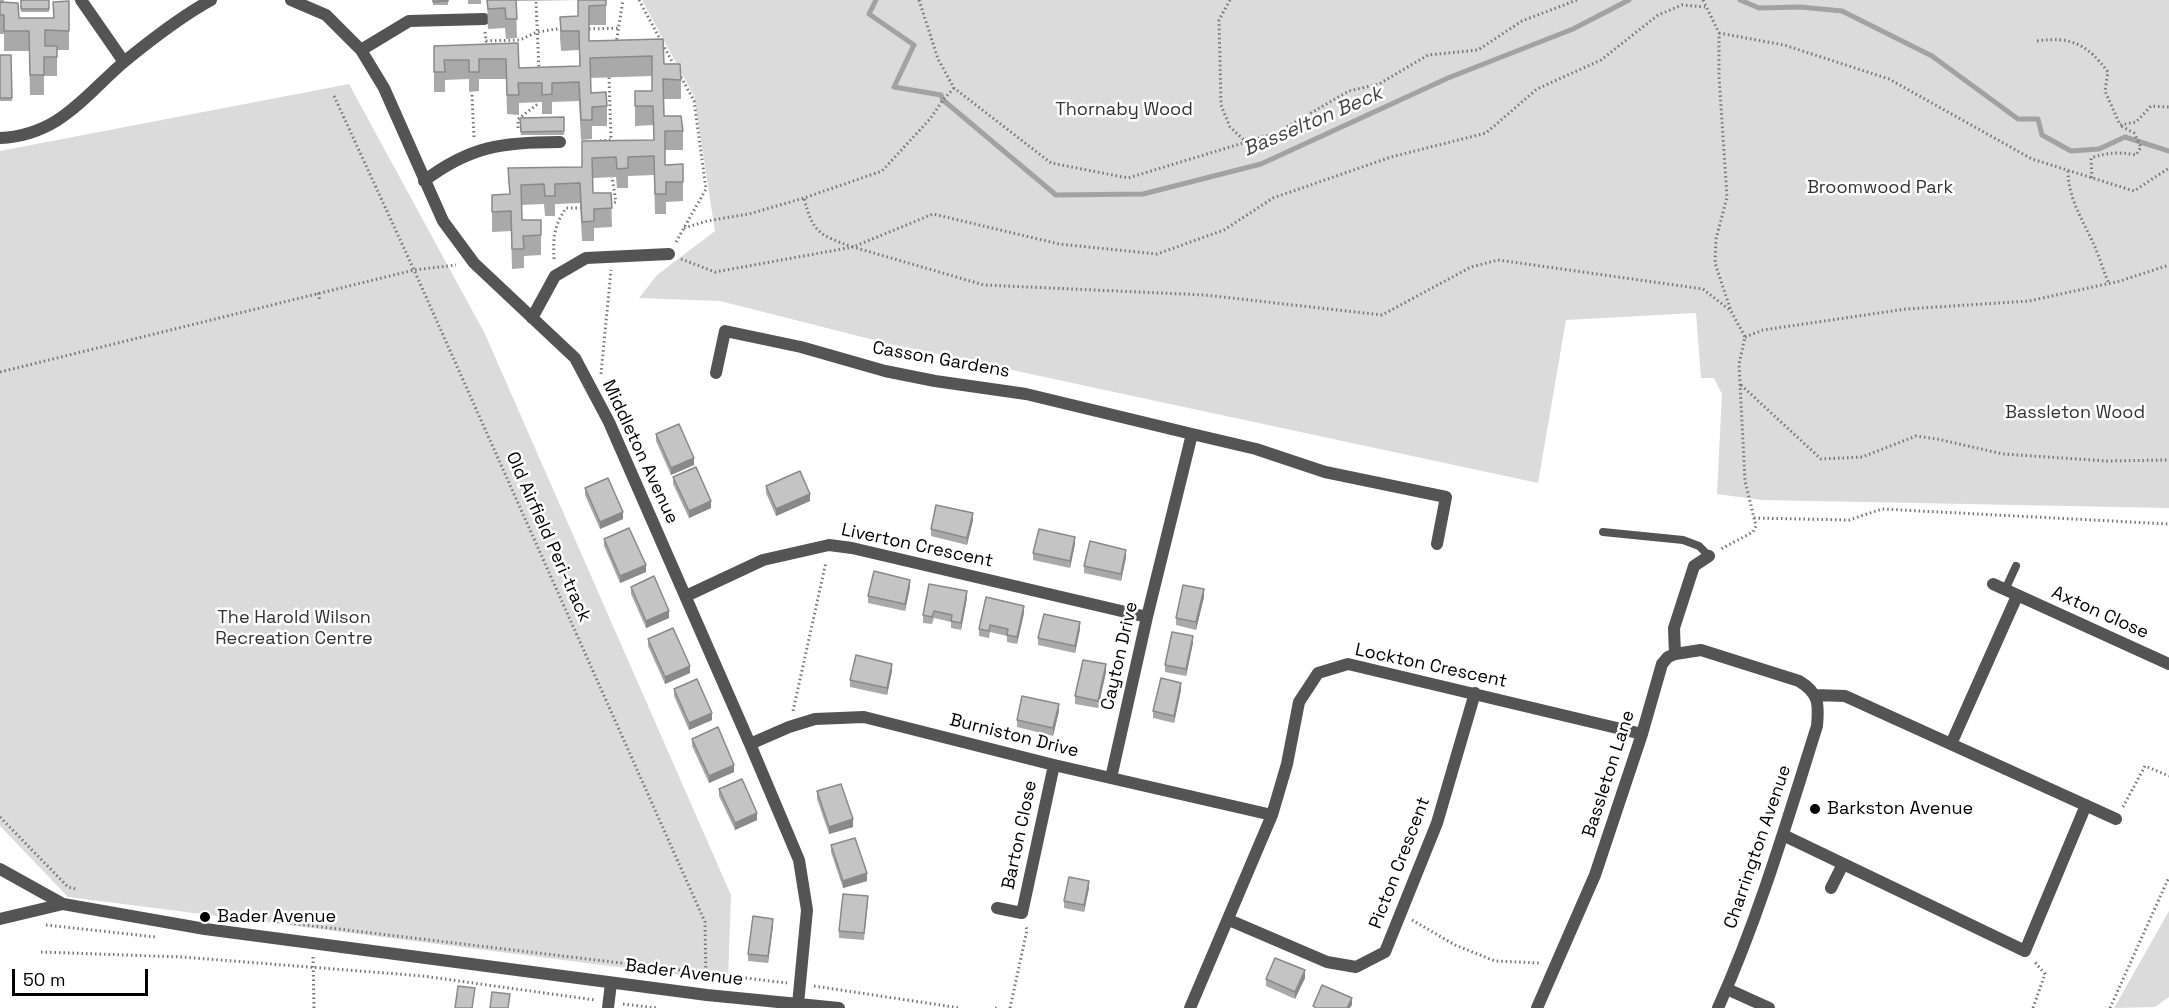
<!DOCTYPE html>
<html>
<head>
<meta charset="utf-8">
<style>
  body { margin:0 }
  #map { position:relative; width:2169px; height:1008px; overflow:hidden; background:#fff; font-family:"Space Grotesk",sans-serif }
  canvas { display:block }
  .scale { position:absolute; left:12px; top:969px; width:136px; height:27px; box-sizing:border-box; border:3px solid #000; border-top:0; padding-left:8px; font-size:18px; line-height:21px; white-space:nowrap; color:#000; -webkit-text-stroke:4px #fff; paint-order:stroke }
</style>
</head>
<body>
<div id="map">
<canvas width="2169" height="1008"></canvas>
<div class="scale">50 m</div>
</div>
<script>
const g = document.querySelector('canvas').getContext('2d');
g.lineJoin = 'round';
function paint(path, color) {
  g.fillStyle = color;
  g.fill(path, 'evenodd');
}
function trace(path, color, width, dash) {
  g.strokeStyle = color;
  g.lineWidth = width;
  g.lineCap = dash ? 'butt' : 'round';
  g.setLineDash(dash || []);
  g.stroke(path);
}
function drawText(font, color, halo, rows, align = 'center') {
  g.font = font + ' "Space Grotesk",sans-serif';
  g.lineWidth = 5;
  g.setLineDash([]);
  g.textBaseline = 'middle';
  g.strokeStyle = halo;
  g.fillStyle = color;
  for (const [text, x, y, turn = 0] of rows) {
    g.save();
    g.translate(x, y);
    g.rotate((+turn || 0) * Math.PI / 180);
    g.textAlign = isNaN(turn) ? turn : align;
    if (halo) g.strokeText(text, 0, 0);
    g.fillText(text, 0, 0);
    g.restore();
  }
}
const green = new Path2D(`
  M642,0H2169V508L1761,500L1717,494L1722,394L1714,378H1701L1696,313L1566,320L1538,483L886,343L720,301L639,298L657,275L715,231L694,96Z
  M349,84L485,334L731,895L728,981L68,897L0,826V151Z
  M2169,911V997L2155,1007L2114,1008Z`);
const stream = new Path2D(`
  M876,0L869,14L914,45L894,87L941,95L943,100L1056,195L1143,194L1261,164L1448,78L1573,29L1629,0
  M1740,0L1759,8L1800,7L1842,11L1932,56L2018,119H2038L2042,135L2071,151L2099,149L2125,137L2169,151`);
const path = new Path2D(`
  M639,0L675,67
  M919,0L938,59L954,88L1051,163L1128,178L1276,133L1349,91L1379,84L1428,55L1478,50L1522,21L1577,0
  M1230,0L1219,20L1221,105L1230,127L1246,142
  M1703,0L1719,33V76L1727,197L1716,239L1715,263L1731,311L1745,337L1739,364L1745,481L1756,526L1753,532L1721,549
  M536,2L539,70
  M589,29L620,28
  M485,32L486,41L520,40L537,32L564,28
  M1719,33L1784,45L1889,79L2032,159L2134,191L2169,168
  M2037,41C2071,36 2087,44 2108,72L2105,91L2120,125L2136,122L2151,106L2169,107
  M616,44L623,0
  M954,88L943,100L930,119L882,171L804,198C813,233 819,235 853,247L933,214L1059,244L1157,254L1224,230L1273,198L1391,157L1486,133L1537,89L1601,60L1658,15L1682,5L1705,7
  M472,95L474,138
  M334,96L414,270L705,922L706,981
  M518,128V119L539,103
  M600,141L611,140L609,77
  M2068,171C2068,199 2084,222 2095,247C2100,259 2104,272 2109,284
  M2092,178L2091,158C2108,152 2120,152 2136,155L2141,147L2134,133L2121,126
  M610,204L616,202L612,177
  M684,228L707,221L749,214L804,198
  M676,242L706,189L694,101L680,75
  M554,259C553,237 554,226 566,208H581
  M681,259L715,272L853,247L984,285L1205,295L1382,315L1471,267L1498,260L1703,289L1731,311
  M318,293L320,301
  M1745,337L1763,330L1906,309L2029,301L2120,281L2169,265
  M0,372L414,270L456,265
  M601,374L611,270
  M1741,385L1821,459L1862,457L1916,436L1937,439L2003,454L2107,461L2169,460
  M1754,518L1849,520L1882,509L2169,524
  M793,711L826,562
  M2123,807L2145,766L2169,776
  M0,817L68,887L76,889
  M1412,920L1455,945L1495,961L1540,963
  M272,921L787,983
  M46,925L156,937
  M41,952L182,957L423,976L595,1000
  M313,957L314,1008
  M814,986L960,1008
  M623,1004L657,1008
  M995,1008H997
  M1010,1008L1027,930L1026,927
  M2033,1008L2045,974L2034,961
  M2110,1008L2169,877`);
const lane = new Path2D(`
  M1603,532L1683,540L1699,546L1709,556
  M2005,590L2016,566`);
const street = new Path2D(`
  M81,0L124,62
  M291,0L326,15L361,50L384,88L443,221L474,263L575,358L609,422L750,744L799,860L807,910L798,1004
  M361,50L409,21L484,19
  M0,138C60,135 84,96 125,61C152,39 180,17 211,0
  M424,181C470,146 503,142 560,142
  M532,318L555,276L586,258L669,254
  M716,373L725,331L801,347L885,371L935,381L1026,394L1192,434
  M1993,584L2169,664
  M686,596L763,560L829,545L852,548L1147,617
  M1675,654L1674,628L1694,566L1709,556
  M1815,695L1845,696L2116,819
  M750,744L789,727L815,719L864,717L1054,765L1272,815
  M1951,744L2017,596
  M1111,778L1147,617L1192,434L1256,449L1325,472L1446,497L1437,544
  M1783,835L2025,951L2086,805
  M0,869L63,904L205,929L707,995L839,1008
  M1831,888L1843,864
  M997,908L1022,913L1054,765
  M0,919L63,904
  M1229,920L1327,962L1356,967L1385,952L1437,823L1475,693
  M1727,989L1769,1008
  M608,1008L611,983
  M1190,1008L1272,815L1287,764L1299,702L1318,673L1348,664L1642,734
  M1537,1008L1595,875L1642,734L1662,664L1668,657L1675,654L1701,650L1799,681C1819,693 1819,704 1817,726C1787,821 1759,917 1718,1008`);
const wall = new Path2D(`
  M0,0H4V2L19,18H53L69,1V50H57V76H44V95H30L29,51H4V34H0Z
  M21,0H49V12H21Z
  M433,0H448V5H433Z
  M468,0H481V4H468Z
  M487,0H606V25H589V41L663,39L664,64L681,80V99H664V116L683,131V150H665V165L683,164V201L666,202V214H655L654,175L628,176V188H617L616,177L593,178V193H611L612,227L594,228V241H582L580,203L555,204V216H545L544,204L521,205L522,220H541V255L524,256V268L512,269L511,231L492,232V195L509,194L508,168L582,167V141L654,140L653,125L635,126V91H652V76L590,78L591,93L607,106V126H592V139L581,140L579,101L552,102V114H542V102L519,103V115L507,114L506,79H479V91L469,92V79L445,80V92H434V46L518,43L519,68L579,66V50L561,51L560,37V17L578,16V0L516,1L517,38L506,39L505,28L488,29Z
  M0,55H11L12,101H0Z
  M564,117V135H521L520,118Z
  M656,434L694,465L671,475L656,441Z
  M673,477L711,508L689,518L673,484Z
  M766,486L810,501L776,516L766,493Z
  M585,488L623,519L600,529L585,495Z
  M973,520L967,545L931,536V529Z
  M604,539L646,572L620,583L604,546Z
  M1075,544L1070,568L1033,560V553Z
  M1126,557L1121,581L1084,573V566Z
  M631,587L669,618L646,628L631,594Z
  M910,587L905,611L868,603V596Z
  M1204,597L1196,630L1176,625V618Z
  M967,598L961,630L951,628V622L943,620L934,618L932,624L923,623V615Z
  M1024,613L1017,644L1007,642V636L990,632L989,638L979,636V629Z
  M1080,629L1075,653L1038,645V638Z
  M648,639L690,673L665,684L648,646Z
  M1193,643L1186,676L1165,672V665Z
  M892,671L887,695L850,687V680Z
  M1106,672L1098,708L1075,704V696Z
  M674,689L712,720L689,730L674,696Z
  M1181,690L1174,723L1153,718V711Z
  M1059,711L1053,736L1017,727V720Z
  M692,739L734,772L709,783L692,746Z
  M719,789L757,820L735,830L719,796Z
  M817,791L853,827L829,834L817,799Z
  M831,845L867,881L843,888L831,852Z
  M1089,888L1084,912L1064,908V901Z
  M868,903L864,940L839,938V931Z
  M773,926L768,963L748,961V954Z
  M1305,978L1295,999L1266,986V979Z`);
const shadedWall = new Path2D(`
  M694,458V465L671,475V468Z
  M810,494V501L776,516V509Z
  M711,501V508L689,518V511Z
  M623,512V519L600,529V522Z
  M973,513V520L967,545V538Z
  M1075,537V544L1070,568V561Z
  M1126,550V557L1121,581V574Z
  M646,565V572L620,583V576Z
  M910,580V587L905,611V604Z
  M1204,589V597L1196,630V622Z
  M967,591V598L961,630V623Z
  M1024,606V613L1017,644V637Z
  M669,611V618L646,628V621Z
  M1080,622V629L1075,653V646Z
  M1193,636V643L1186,676V669Z
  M892,664V671L887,695V688Z
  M1106,664V672L1098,708V701Z
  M690,666V673L665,684V677Z
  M1181,683V690L1174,723V716Z
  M1059,704V711L1053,736V728Z
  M712,713V720L689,730V723Z
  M734,765V772L709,783V776Z
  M757,813V820L735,830V823Z
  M853,819V827L829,834V827Z
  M867,873V881L843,888V881Z
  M1089,881V888L1084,912V905Z
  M773,919V926L768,963V956Z
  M1305,970V978L1295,999V992Z
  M1352,998V1005L1350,1008H1347Z`);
const building = new Path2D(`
  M21,0H49V9H21Z
  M433,0H448V1L433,2Z
  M487,0H516L517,19H506L505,8L488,9Z
  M578,0H606V5L589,6V41L663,39L664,64H680L681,80L663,79L664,116H681L683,131H665V165L683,164V182H666V194H655L654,156L628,157V168L617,169L616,157L592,158L593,193H611L612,208L594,209V221L582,222L580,183L555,184V196H545L544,184L521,185L522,220H541V235L523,236L524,249H512L511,211L492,212V195L510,194L508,168L582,167V141L654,140L653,106H635V91H652V56L590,58L591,93L606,92L607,106L592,107V120H581L579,82L552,83V94L542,95V83H518L519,95H507L506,59H479V72H469V60H444L445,72H434V46L518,43L519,68L580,66L579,31H561L560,17L578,16Z
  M69,1V31L45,30V46H57V57H44V75H30L29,31H4V15H0V2L18,3L19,18H54L53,2Z
  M0,55H11L12,98H0Z
  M564,117V131L521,132L520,118Z
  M679,424L694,458L671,468L656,434Z
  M696,467L711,501L689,511L673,477Z
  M800,471L810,494L776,509L766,486Z
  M608,478L623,512L600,522L585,488Z
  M936,505L973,513L967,538L931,529Z
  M629,528L646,565L620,576L604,539Z
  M1039,529L1075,537L1070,561L1033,553Z
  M1090,541L1126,550L1121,574L1084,566Z
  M874,571L910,580L905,604L868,596Z
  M654,576L669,611L646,621L631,587Z
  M929,584L967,591L961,623L951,621L952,615L934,611L932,617L923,615Z
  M1183,585L1204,589L1196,622L1176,618Z
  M986,597L1024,606L1017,637L1007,635L1008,629L990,625L989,631L979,629Z
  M1044,614L1080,622L1075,646L1038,638Z
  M673,628L690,666L665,677L648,639Z
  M1172,632L1193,636L1186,669L1165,665Z
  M856,655L892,664L887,688L850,680Z
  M1083,660L1106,664L1098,701L1075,696Z
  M1161,678L1181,683L1174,716L1153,711Z
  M697,679L712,713L689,723L674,689Z
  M1022,696L1059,704L1053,728L1017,720Z
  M718,727L734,765L709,776L692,739Z
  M742,779L757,813L735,823L719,789Z
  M841,784L853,819L829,827L817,791Z
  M855,838L867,873L843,881L831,845Z
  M1069,877L1089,881L1084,905L1064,901Z
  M843,894L868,896L864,933L839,931Z
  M753,916L773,919L768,956L748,954Z
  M1275,958L1305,970L1295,992L1266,979Z
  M1322,985L1352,998L1347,1008H1316L1313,1006Z
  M458,986L475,988L472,1008H455Z
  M492,992L510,994L508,1008H490Z`);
const markers = [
  [1815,809,6,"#000"],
  [205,917,6,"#000"]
];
const parkNames = [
  ["Thornaby Wood",1124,110],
  ["Broomwood Park",1880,188],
  ["Bassleton Wood",2075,413],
  ["The Harold Wilson",294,618],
  ["Recreation Centre",294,639]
];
const streetNames = [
  ["Casson Gardens",941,360,10],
  ["Middleton Avenue",640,452,65],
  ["Old Airfield Peri-track",548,537,66],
  ["Liverton Crescent",917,546,12],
  ["Axton Close",2100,613,24],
  ["Cayton Drive",1120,656,-77],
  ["Lockton Crescent",1431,666,12],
  ["Burniston Drive",1014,736,14],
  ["Bassleton Lane",1609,774,-72],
  ["Barton Close",1020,835,-78],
  ["Charrington Avenue",1758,847,-71],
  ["Picton Crescent",1400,863,-69],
  ["Bader Avenue",684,973,7]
];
const poiNames = [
  ["Barkston Avenue",1827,809],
  ["Bader Avenue",217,917]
];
const waterNames = [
  ["Basselton Beck",1313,122,-23]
];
paint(green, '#dbdbdb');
trace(stream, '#a2a2a2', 5);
trace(path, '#767676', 3, [1.5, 3]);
trace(lane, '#545454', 8);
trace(street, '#545454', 12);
paint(wall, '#a9a9a9');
paint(shadedWall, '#898989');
paint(building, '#c4c4c4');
trace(building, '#898989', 1.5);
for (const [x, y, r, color] of markers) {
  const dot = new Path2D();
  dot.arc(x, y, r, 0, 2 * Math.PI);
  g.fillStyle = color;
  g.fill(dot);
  trace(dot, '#fff', 2);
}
drawText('18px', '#323232', '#fff', parkNames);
drawText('18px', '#000', '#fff', streetNames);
drawText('18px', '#000', '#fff', poiNames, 'left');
drawText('italic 20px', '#434343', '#fff', waterNames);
</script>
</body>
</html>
